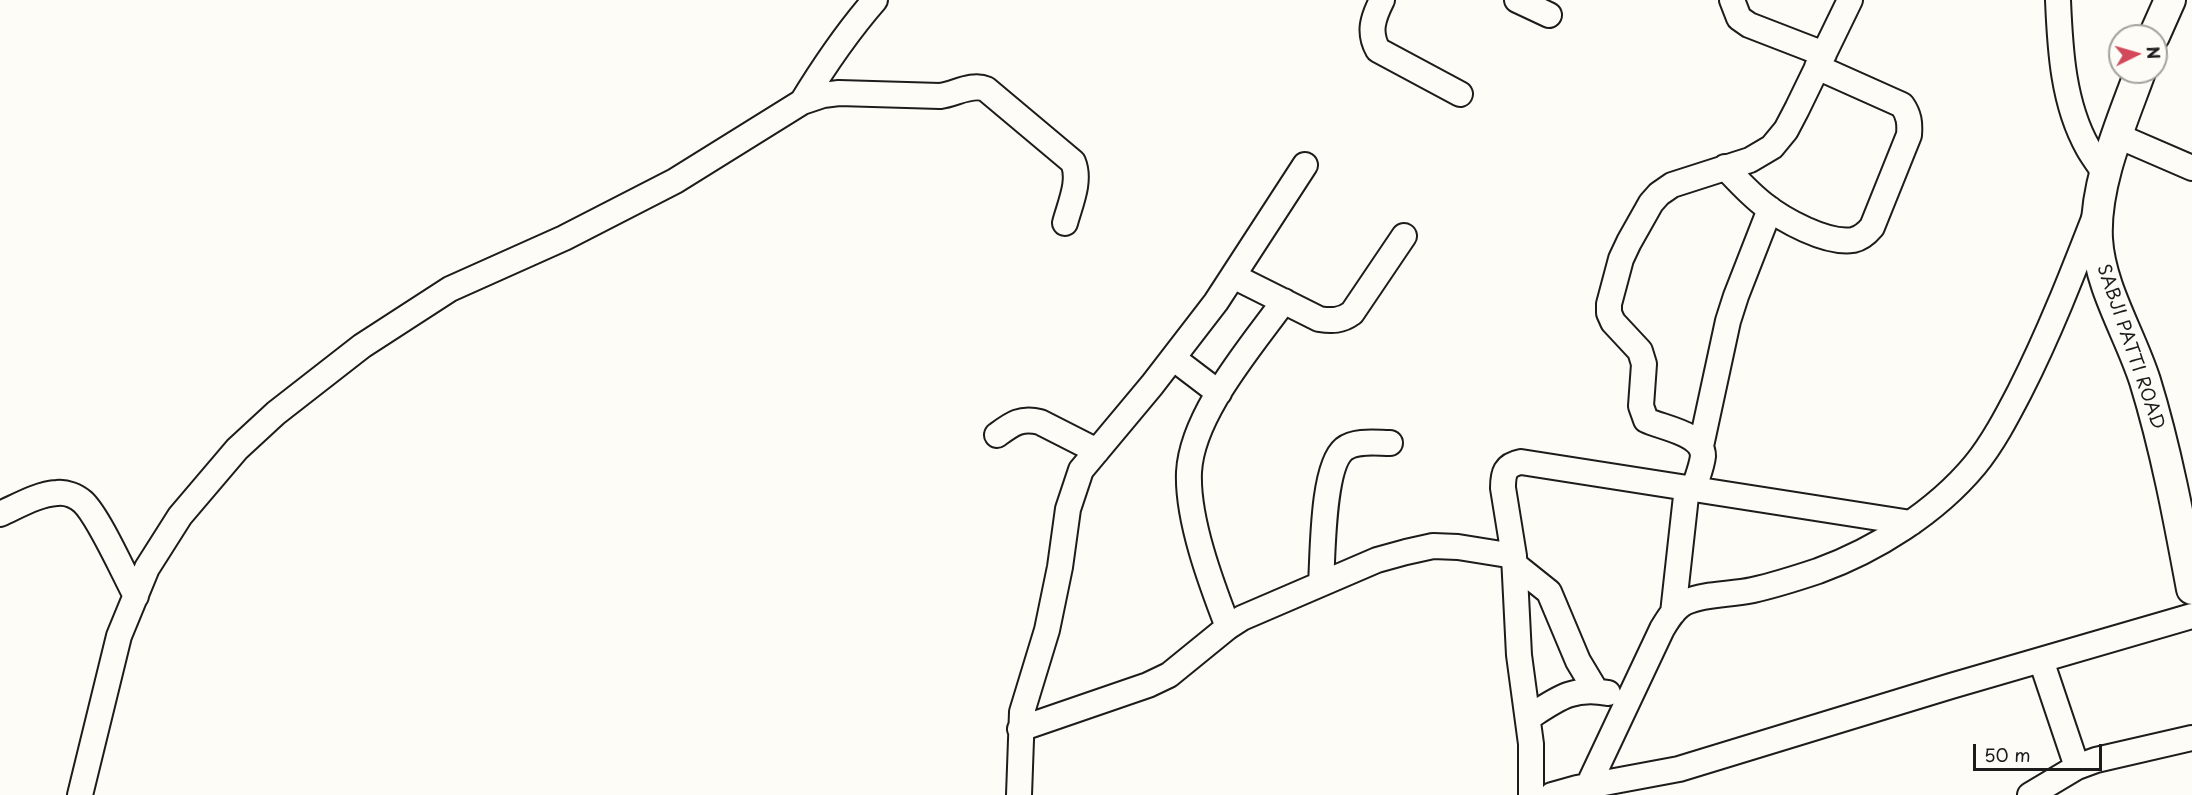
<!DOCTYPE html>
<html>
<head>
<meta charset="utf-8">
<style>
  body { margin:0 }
  #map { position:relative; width:2192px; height:795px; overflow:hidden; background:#fdfcf7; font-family:"Playpen Sans",sans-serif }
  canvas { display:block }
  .north { position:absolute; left:2108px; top:24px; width:60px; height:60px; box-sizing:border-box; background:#fdfcf7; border:2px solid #a3a29f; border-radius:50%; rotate:85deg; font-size:16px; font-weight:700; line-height:24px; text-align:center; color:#1c1c1c }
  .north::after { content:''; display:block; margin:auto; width:21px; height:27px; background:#d1495b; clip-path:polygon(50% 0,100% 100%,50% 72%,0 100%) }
  .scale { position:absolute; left:1973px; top:744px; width:129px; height:27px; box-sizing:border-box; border:3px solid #1c1c1c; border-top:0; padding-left:8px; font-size:18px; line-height:21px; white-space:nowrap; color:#1c1c1c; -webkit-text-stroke:4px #fdfcf7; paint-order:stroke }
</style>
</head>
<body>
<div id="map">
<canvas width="2192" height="795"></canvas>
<div class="north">N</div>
<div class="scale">50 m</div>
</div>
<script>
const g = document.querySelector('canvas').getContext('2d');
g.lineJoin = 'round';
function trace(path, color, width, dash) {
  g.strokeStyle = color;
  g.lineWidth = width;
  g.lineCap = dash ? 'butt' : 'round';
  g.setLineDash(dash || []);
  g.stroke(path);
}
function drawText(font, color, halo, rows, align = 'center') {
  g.font = font + ' "Playpen Sans",sans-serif';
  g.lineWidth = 6;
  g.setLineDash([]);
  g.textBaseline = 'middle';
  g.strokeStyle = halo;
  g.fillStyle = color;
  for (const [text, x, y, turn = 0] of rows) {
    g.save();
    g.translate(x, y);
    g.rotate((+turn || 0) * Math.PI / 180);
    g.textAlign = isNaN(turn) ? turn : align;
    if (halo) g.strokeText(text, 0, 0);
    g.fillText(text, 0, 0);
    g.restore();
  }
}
const minor = new Path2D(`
  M1382,0C1373,18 1368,32 1378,50L1460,94
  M1517,0L1549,15
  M1732,0L1739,18L1749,25L1824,54
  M2058,0C2060,49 2063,104 2088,148C2093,157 2100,166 2106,175
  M802,102C824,66 847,32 875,0
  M2118,136L2192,168
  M1725,167C1737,180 1749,193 1763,204C1783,220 1826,244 1853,240C1862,238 1867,233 1872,227L1909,135C1910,123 1909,115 1902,105L1817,67
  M1233,276L1319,319C1332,321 1341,321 1352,313L1404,236
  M1173,358L1219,393
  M997,435C1012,424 1021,417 1040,422L1097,451
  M1701,446L1728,321L1736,296L1770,209
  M1694,488C1697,478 1702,466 1703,456C1703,433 1662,428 1646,420L1641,406L1644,364L1640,351L1613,322L1609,313V304L1621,259L1629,242L1651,203L1659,194L1672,185L1750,160L1772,147L1786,130L1797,109L1850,0
  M0,514C18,506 38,494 57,493C66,492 76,496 83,502C99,517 124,574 136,596
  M1514,564L1549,592L1578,661L1596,691
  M1321,584C1323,555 1322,467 1344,449C1356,440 1376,443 1390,443
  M1673,613L1687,487
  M1228,627C1211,583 1187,519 1189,472C1192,414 1251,347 1284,301
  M2041,660L2077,767
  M1528,718C1557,699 1573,686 1608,693
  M1020,729L1148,685L1169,675L1228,627L1242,618L1377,560L1406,552L1433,546L1458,547L1514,556
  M1588,786L1662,629C1668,619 1675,607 1686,602C1706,593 1731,595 1753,590C1775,585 1797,578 1818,571C1876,550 1936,512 1975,465C1993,443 2007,416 2020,391C2049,334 2072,275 2095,216
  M80,795L119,636L147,568L180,516L237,449L276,413L362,346L450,289L564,238L675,181L802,102L823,95L839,93L940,96C955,94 972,83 986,89L1073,162C1081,181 1070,204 1065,223
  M1019,795L1022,712L1047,630L1060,567L1068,509L1081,470L1152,385L1216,302L1305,165
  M1531,795V744L1519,655L1514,556L1503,488C1503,473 1505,465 1521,462L1911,523
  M1552,795L1577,788L1679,769L1951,686L2192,616
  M2030,795L2077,767L2096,760L2192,738`);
const major = new Path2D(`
  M2154,36L2170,0
  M2140,72C2122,122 2094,184 2097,239C2100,288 2130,334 2145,381C2166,449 2179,519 2192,589`);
const streetNames = [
  ["SABJI PATTI ROAD",2130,347,71]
];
trace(minor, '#1c1c1c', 28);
trace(major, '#1c1c1c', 34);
trace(minor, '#fdfcf7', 24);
trace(major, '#fdfcf7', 30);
drawText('18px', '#1c1c1c', '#fdfcf7', streetNames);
</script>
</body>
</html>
